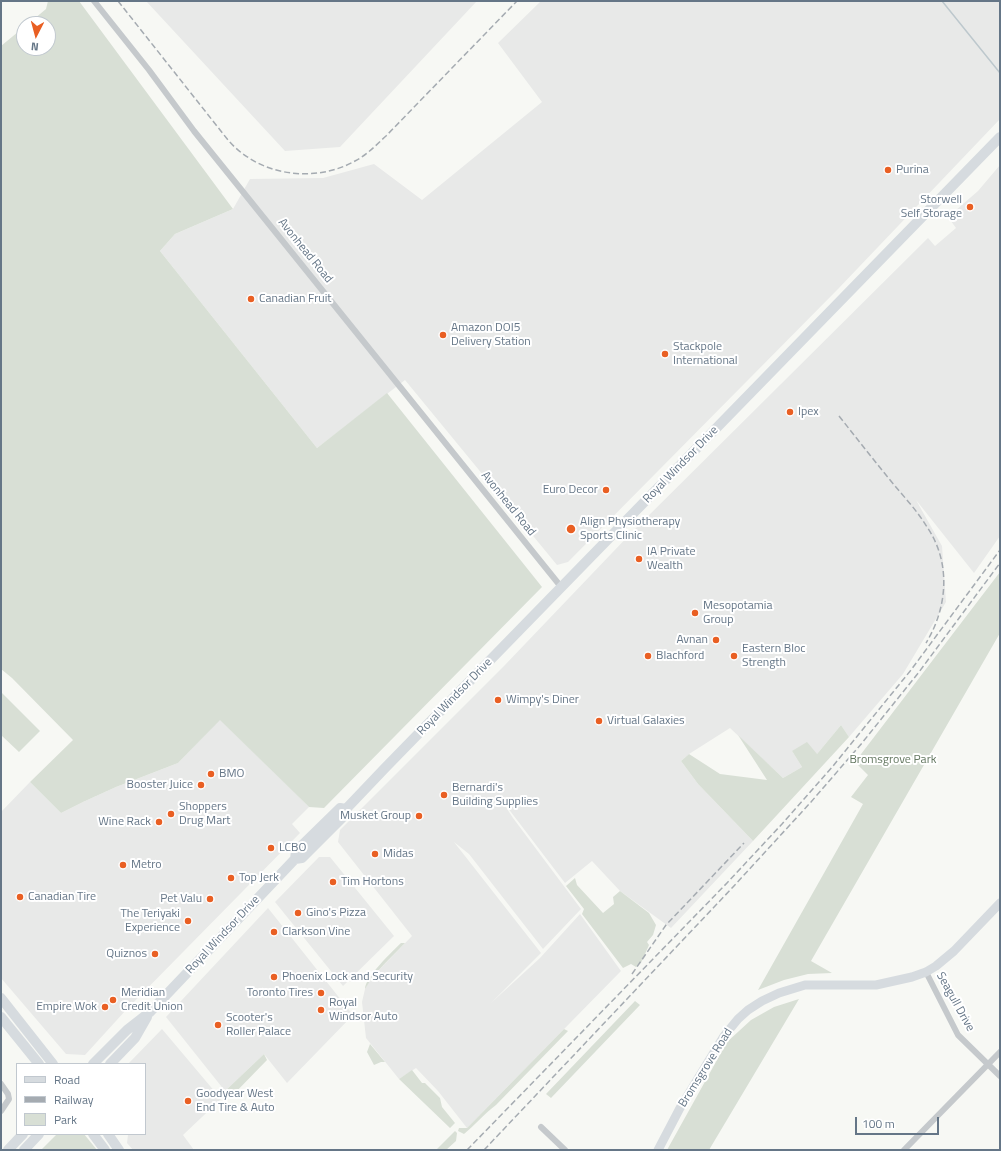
<!DOCTYPE html>
<html>
<head>
<meta charset="utf-8">
<style>
  body { margin:0 }
  #map { position:relative; width:1001px; height:1151px; overflow:hidden; background:#f7f8f4; font-family:"Titillium Web",sans-serif }
  canvas { display:block }
  .frame { position:absolute; inset:0; border:2px solid #657687; pointer-events:none }
  .legend { position:absolute; left:16px; top:1063px; width:130px; height:72px; box-sizing:border-box; background:#fff; border:1px solid #c1c8cf; margin:0; padding:5px 7px; list-style:none; font-size:12px; color:#657687 }
  .legend li { display:flex; align-items:center; gap:8px; height:20px }
  .legend b { width:20px; border:1px solid #c1c8cf }
  .north { position:absolute; left:16px; top:16px; width:40px; height:40px; box-sizing:border-box; background:#fff; border:1px solid #c1c8cf; border-radius:50%; rotate:186deg; font-size:11px; font-weight:700; line-height:16px; text-align:center; color:#657687 }
  .north::after { content:''; display:block; margin:auto; width:14px; height:18px; background:#e95f23; clip-path:polygon(50% 0,100% 100%,50% 72%,0 100%) }
  .scale { position:absolute; left:855px; top:1117px; width:84px; height:18px; box-sizing:border-box; border:2px solid #657687; border-top:0; padding-left:5px; font-size:12px; line-height:14px; white-space:nowrap; color:#657687; -webkit-text-stroke:3px #fff; paint-order:stroke }
</style>
</head>
<body>
<div id="map">
<canvas width="1001" height="1151"></canvas>
<div class="frame"></div>
<ul class="legend">
<li><b style="height:5px;background:#d6dbdf"></b>Road</li>
<li><b style="height:5px;background:#a5abb1"></b>Railway</li>
<li><b style="height:11px;background:#d8dfd5"></b>Park</li>
</ul>
<div class="north">N</div>
<div class="scale">100 m</div>
</div>
<script>
const g = document.querySelector('canvas').getContext('2d');
g.lineJoin = 'round';
function paint(path, color) {
  g.fillStyle = color;
  g.fill(path, 'evenodd');
}
function trace(path, color, width, dash) {
  g.strokeStyle = color;
  g.lineWidth = width;
  g.lineCap = dash ? 'butt' : 'round';
  g.setLineDash(dash || []);
  g.stroke(path);
}
function drawText(font, color, halo, rows, align = 'center') {
  g.font = font + ' "Titillium Web",sans-serif';
  g.lineWidth = 4;
  g.setLineDash([]);
  g.textBaseline = 'middle';
  g.strokeStyle = halo;
  g.fillStyle = color;
  for (const [text, x, y, turn = 0] of rows) {
    g.save();
    g.translate(x, y);
    g.rotate((+turn || 0) * Math.PI / 180);
    g.textAlign = isNaN(turn) ? turn : align;
    if (halo) g.strokeText(text, 0, 0);
    g.fillText(text, 0, 0);
    g.restore();
  }
}
const built = new Path2D(`
  M146,1H477L340,147L285,151Z
  M541,1H1000V119L838,289L568,562L557,565L405,380L317,448L160,251L175,234L233,209L250,179L323,178L374,164L422,200L542,102L498,43Z
  M1000,165V536L974,573L916,500L942,546L946,602L903,674L849,737L841,725L817,754L792,751L802,767L783,778L730,728L689,754L681,761L698,784L753,841L671,928L620,891L592,861L565,883L498,795L513,818L581,909L543,949L469,854L454,842L541,953L491,1003L540,958L580,914L621,971L467,1128L438,1091L416,1068L399,1079L366,1038L362,1002L365,989L369,981L377,972L412,936L338,842L340,830L504,666L633,531L928,238L935,246L956,228L948,217L978,191Z
  M220,719L309,807L292,824L300,833L126,1010L85,1055L66,1054L1,978V812L30,782L61,813L83,802L116,787L178,763Z
  M319,857H330L394,936L343,986L275,902Z
  M268,908L353,1015L287,1083L264,1054L225,1091L166,1017Z
  M162,1029L221,1099L183,1135L194,1150H133L127,1143L128,1135L127,1134H145V1064H128Z`);
const green = new Path2D(`
  M48,1H79L233,209L175,234L160,251L317,448L387,393L542,587L324,808L309,807L220,720L178,763L116,787L83,802L61,813L30,782L73,740L12,678L1,669V46L24,27V48H48V24H28L46,9Z
  M1000,572V633L811,961L832,973L808,974L784,980L758,990L863,804L851,797L868,775L855,762Z
  M1,692L40,731L19,752L1,735Z
  M841,725L849,737L753,841L698,784L681,761L689,754L720,774L767,780L738,735L783,778L802,767L792,751L807,742L817,754Z
  M575,878L577,885L603,913L614,904L613,897L620,891L649,913L656,925L653,935L647,942L649,945L641,963L636,967L631,964L623,968L582,914L584,909L566,886Z
  M401,943H405C391,958 375,971 365,989C365,977 392,952 401,943Z
  M799,999L709,1150H667L727,1042L751,1020L774,1007Z
  M635,1001L640,1005L551,1098L546,1094Z
  M564,1029L568,1031L496,1105C484,1114 475,1125 464,1134L458,1131L459,1128H467Z
  M370,1044L385,1062H381L374,1065L367,1052Z
  M264,1054L267,1060L230,1098L225,1091Z
  M412,1070L422,1083H425L440,1098L442,1107L455,1123L450,1128L399,1079Z
  M455,1131L457,1133L456,1141L446,1150H436Z
  M57,1134H84L97,1150H41Z`);
const stream = new Path2D(`
  M942,1L1000,73`);
const street = new Path2D(`
  M94,1L149,70L194,131L562,588
  M926,972L958,1035L1000,1076
  M1,1084L8,1094L9,1099L1,1111
  M541,1127L565,1150
  M904,1150L1000,1052`);
const secondary = new Path2D(`
  M658,1150L680,1108L724,1036L738,1019L748,1010L762,1001L779,993L805,985H876L912,977L926,972L936,966L954,951L1000,903`);
const primary = new Path2D(`
  M295,859L296,851L340,808L346,809
  M1,998L53,1064
  M1,1017L39,1064
  M93,1064L127,1030L150,1012L295,859L302,858L346,814V809L385,768L1000,137
  M110,1064L135,1038L147,1017
  M93,1134L105,1150
  M108,1134L119,1150
  M8,1150L23,1134
  M24,1150L39,1134`);
const rail = new Path2D(`
  M118,1L228,140C234,147 241,153 249,158C280,178 323,179 355,161C367,155 376,145 386,136L517,1
  M839,416C858,440 876,463 895,486C906,499 918,512 927,527C951,562 948,607 926,643
  M632,974L666,925L744,843
  M467,1150L727,883L782,824L833,766L911,670L1000,550
  M484,1150L733,887L811,802L862,743L919,672L1000,563`);
const markers = [
  [888,170,4,"#e95f23"],
  [970,207,4,"#e95f23"],
  [251,299,4,"#e95f23"],
  [443,335,4,"#e95f23"],
  [665,354,4,"#e95f23"],
  [790,412,4,"#e95f23"],
  [606,490,4,"#e95f23"],
  [571,529,5,"#e95f23"],
  [639,559,4,"#e95f23"],
  [695,613,4,"#e95f23"],
  [716,640,4,"#e95f23"],
  [648,656,4,"#e95f23"],
  [734,656,4,"#e95f23"],
  [498,700,4,"#e95f23"],
  [599,721,4,"#e95f23"],
  [211,774,4,"#e95f23"],
  [201,785,4,"#e95f23"],
  [444,795,4,"#e95f23"],
  [171,814,4,"#e95f23"],
  [419,816,4,"#e95f23"],
  [159,822,4,"#e95f23"],
  [271,848,4,"#e95f23"],
  [375,854,4,"#e95f23"],
  [123,865,4,"#e95f23"],
  [231,878,4,"#e95f23"],
  [333,882,4,"#e95f23"],
  [20,897,4,"#e95f23"],
  [210,899,4,"#e95f23"],
  [298,913,4,"#e95f23"],
  [188,921,4,"#e95f23"],
  [274,932,4,"#e95f23"],
  [155,954,4,"#e95f23"],
  [274,977,4,"#e95f23"],
  [321,993,4,"#e95f23"],
  [113,1000,4,"#e95f23"],
  [105,1007,4,"#e95f23"],
  [321,1010,4,"#e95f23"],
  [218,1025,4,"#e95f23"],
  [188,1101,4,"#e95f23"]
];
const poiNames = [
  ["Purina",896,170],
  ["Storwell",962,200,"right"],
  ["Self Storage",962,214,"right"],
  ["Canadian Fruit",259,299],
  ["Amazon DOI5",451,328],
  ["Delivery Station",451,342],
  ["Stackpole",673,347],
  ["International",673,361],
  ["Ipex",798,412],
  ["Euro Decor",598,490,"right"],
  ["Align Physiotherapy",580,522],
  ["Sports Clinic",580,536],
  ["IA Private",647,552],
  ["Wealth",647,566],
  ["Mesopotamia",703,606],
  ["Group",703,620],
  ["Avnan",708,640,"right"],
  ["Eastern Bloc",742,649],
  ["Strength",742,663],
  ["Blachford",656,656],
  ["Wimpy's Diner",506,700],
  ["Virtual Galaxies",607,721],
  ["BMO",219,774],
  ["Booster Juice",193,785,"right"],
  ["Bernardi's",452,788],
  ["Building Supplies",452,802],
  ["Shoppers",179,807],
  ["Drug Mart",179,821],
  ["Musket Group",411,816,"right"],
  ["Wine Rack",151,822,"right"],
  ["LCBO",279,848],
  ["Midas",383,854],
  ["Metro",131,865],
  ["Top Jerk",239,878],
  ["Tim Hortons",341,882],
  ["Canadian Tire",28,897],
  ["Pet Valu",202,899,"right"],
  ["Gino's Pizza",306,913],
  ["The Teriyaki",180,914,"right"],
  ["Experience",180,928,"right"],
  ["Clarkson Vine",282,932],
  ["Quiznos",147,954,"right"],
  ["Phoenix Lock and Security",282,977],
  ["Meridian",121,993],
  ["Credit Union",121,1007],
  ["Toronto Tires",313,993,"right"],
  ["Royal",329,1003],
  ["Windsor Auto",329,1017],
  ["Empire Wok",97,1007,"right"],
  ["Scooter's",226,1018],
  ["Roller Palace",226,1032],
  ["Goodyear West",196,1094],
  ["End Tire & Auto",196,1108]
];
const streetNames = [
  ["Avonhead Road",305,251,51],
  ["Royal Windsor Drive",681,465,-46],
  ["Avonhead Road",508,504,51],
  ["Royal Windsor Drive",455,697,-46],
  ["Royal Windsor Drive",223,935,-47],
  ["Seagull Drive",955,1002,61],
  ["Bromsgrove Road",706,1068,-58]
];
const parkNames = [
  ["Bromsgrove Park",893,760]
];
paint(built, '#e8e9e8');
paint(green, '#d8dfd5');
trace(stream, '#bdc8cd', 1.5);
trace(street, '#c5c9cc', 6);
trace(secondary, '#d6dbdf', 9);
trace(primary, '#d6dbdf', 10);
trace(rail, '#a5abb1', 1.5, [6, 3]);
for (const [x, y, r, color] of markers) {
  const dot = new Path2D();
  dot.arc(x, y, r, 0, 2 * Math.PI);
  g.fillStyle = color;
  g.fill(dot);
  trace(dot, '#fff', 1.5);
}
drawText('12px', '#657687', '#fff', poiNames, 'left');
drawText('12px', '#657687', '#fff', streetNames);
drawText('12px', '#647861', '#fff', parkNames);
</script>
</body>
</html>
